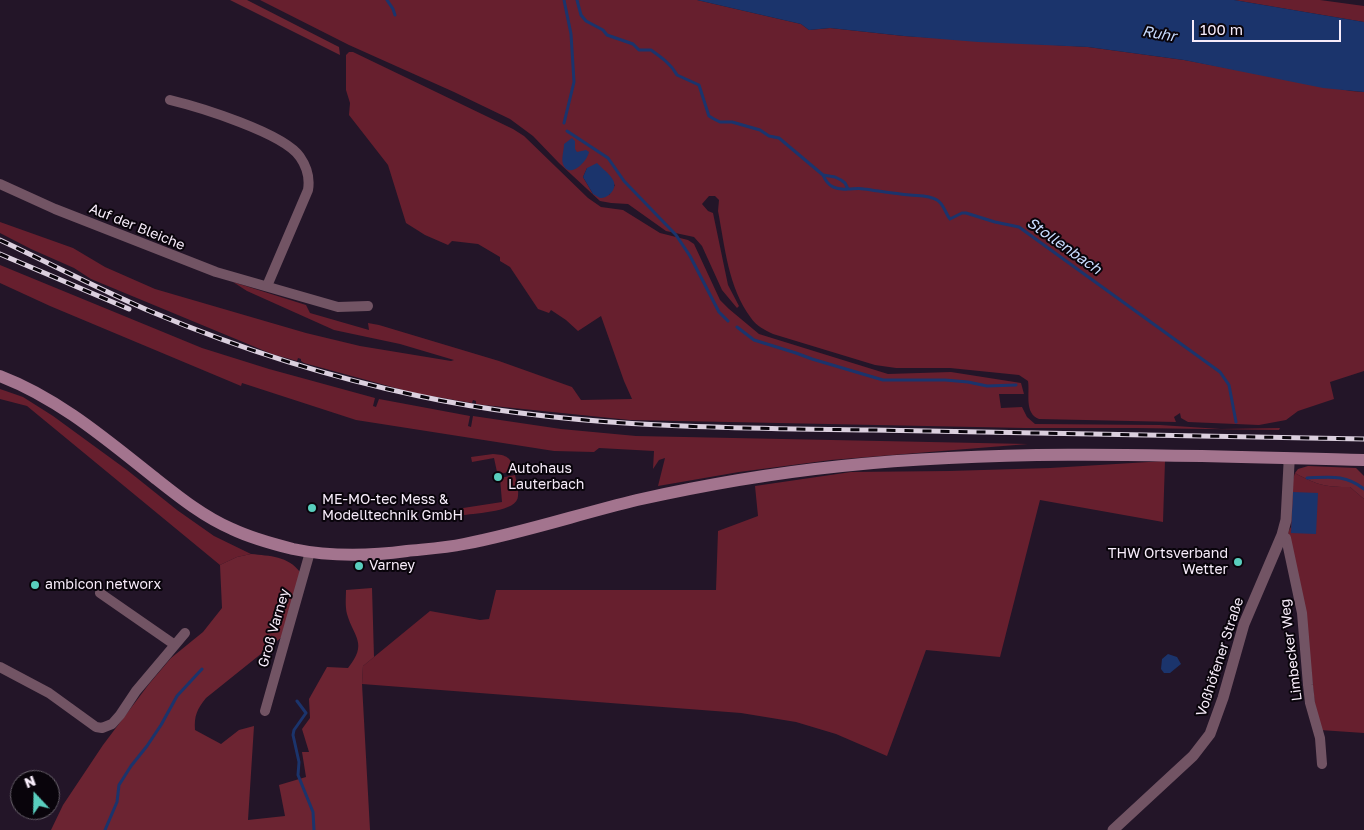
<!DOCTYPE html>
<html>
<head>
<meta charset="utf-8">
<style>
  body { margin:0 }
  #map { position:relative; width:1364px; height:830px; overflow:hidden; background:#231528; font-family:"Golos Text",sans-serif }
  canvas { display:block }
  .north { position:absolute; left:10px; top:770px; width:50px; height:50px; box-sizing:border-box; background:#09040b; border:1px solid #68616b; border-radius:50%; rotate:339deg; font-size:14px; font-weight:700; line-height:20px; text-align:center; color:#f7ecfa }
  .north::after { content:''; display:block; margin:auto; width:18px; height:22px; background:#59cebe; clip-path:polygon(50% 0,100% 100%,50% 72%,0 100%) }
  .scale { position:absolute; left:1192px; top:20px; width:149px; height:22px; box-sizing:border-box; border:2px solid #f7ecfa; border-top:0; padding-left:6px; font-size:15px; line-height:18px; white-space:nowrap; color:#f7ecfa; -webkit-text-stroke:4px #09040b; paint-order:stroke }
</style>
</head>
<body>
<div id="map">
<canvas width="1364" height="830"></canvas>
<div class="north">N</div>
<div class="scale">100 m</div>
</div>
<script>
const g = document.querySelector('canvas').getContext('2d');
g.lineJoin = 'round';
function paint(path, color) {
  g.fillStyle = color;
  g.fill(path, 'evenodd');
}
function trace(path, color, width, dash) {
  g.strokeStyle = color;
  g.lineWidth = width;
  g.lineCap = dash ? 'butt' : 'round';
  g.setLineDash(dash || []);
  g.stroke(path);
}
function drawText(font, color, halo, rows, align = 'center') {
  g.font = font + ' "Golos Text",sans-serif';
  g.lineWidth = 4;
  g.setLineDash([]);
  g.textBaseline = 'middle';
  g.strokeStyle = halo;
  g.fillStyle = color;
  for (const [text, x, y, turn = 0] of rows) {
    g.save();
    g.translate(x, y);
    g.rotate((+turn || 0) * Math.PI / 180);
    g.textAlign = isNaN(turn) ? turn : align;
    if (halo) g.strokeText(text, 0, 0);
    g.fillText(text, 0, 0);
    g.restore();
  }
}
const green = new Path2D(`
  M260,0H697L801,24L809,30L830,28L904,36L1088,47L1184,60L1351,91L1364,92V371L1330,382L1334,399L1298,411L1286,420L1259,425L1188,422L1181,418L1180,413L1174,417L1176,422L1039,419C1024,413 1030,394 1028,381L1019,375L950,368H896L875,365L773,334C765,330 756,326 751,318C728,287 725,247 718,211L719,200L715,196H709L702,204L708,211L713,213L728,285L739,306L737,308L722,290L702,246L694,237L666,231L628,204L611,203L600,201L559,163L533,136L510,119L454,92L349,45ZM587,168L615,185L609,195L593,194L583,177Z
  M1234,0H1320L1364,6V22Z
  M349,52H353L513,129L524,136L588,198L601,207L623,210L660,233L688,240L694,244L720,300L729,309L759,334L888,374L951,372L1021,383L1024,394H999L1001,408L1022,407L1027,417L1035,424L1160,425L1221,429L1280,428L1279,430L1135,428H1025L630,420L484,405L476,404V401L473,400L472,403L414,393L304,363L301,361V359L298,358L297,361L272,354L91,279L74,268L31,249L0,233V222L73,248L105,267L155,289L306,333L360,346L451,361L454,360L400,344L334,330L247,291L233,282L306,305L310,313L369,330L368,323L379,325L499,361L572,387L581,400L632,399L624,381L601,316L578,331L566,320L551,310L549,313L538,309L510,267L500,261V257L478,244L452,241L448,245L425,235L406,223L388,165L349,115L350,103L346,90V55Z
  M0,265L202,348L269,369L375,398L373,406L376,407L379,399L470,416L468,426L471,427L473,416L561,429L636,436L1028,444L831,460L739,472L658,486L665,458L659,460L653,469L654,451L599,448L594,452L554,451L356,420L242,383L241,386L50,306L0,283Z
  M0,389L23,397L53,416L127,470L177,510L214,536L251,554L237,557L220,565L27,406L0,399Z
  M493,454C507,455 511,457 514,471L499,474L497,472L494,458L472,462L471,457Z
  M1165,461L1163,522L1040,500L1000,657L926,650L887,756L836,734L796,722L741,713L362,684L363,666L430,611L480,620L489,619L496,590H716L718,531L758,516L755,486L851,472L949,471L1050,468Z
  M1295,473C1317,485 1325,487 1350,487L1364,499V733L1320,730L1317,722L1305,617L1288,532L1291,527L1293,479Z
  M515,475C516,481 519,489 518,496C518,512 476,513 464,515L463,508L502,502L500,478Z`);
const forest = new Path2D(`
  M230,0H247L335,45L339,47L340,55Z
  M1308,466L1356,468L1364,476V499L1350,487C1325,487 1317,485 1295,473L1298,469Z
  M251,554C270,556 288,556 300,572L282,637L206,698C197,709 194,716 195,730L221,744L239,730L254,726L248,820L285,816L279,785L306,777L302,752H309L302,729L310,718L309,699L327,667L348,668C368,643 354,638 347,614C345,606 346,597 346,590L372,588L374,657L363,666L362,684L370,830H51L63,805L103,745L149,684L171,658L203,632L222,608L220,565L237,557Z`);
const water = new Path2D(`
  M697,0H1234L1364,22V92L1323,88L1184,60L1088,47L978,42L904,36L830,28L809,30L801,24Z
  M572,138L575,141V149L577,152L586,150L589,152C587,162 569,180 563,164C561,159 564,150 564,144Z
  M597,163C604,171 622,181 611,193C607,197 604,198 600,198L593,194L583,177L587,168Z
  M1293,492L1318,493L1316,534L1291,533Z
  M1168,654L1177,657L1181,664L1170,673H1164L1161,669L1162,659Z`);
const stream = new Path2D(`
  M387,0L393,9L395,15
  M564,0L571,34L574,82L564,123
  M577,0L581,15L586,21L603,30L607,35L633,44L639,50H651C661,57 671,64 677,75L699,85L707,110L709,116L714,119L720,122H732L760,130L769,136L779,138L823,175L835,177L841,180L845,183L848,189C853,189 859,188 864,189C879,191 895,194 910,195C919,196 929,195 937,200C944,204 945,213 950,219L962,213H966L995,222L1019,227L1220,372L1229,385L1236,422
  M567,131L608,158L624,181L676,235L690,256L719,312L728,321
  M823,175C828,187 836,190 848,189
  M737,327L754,340L796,353L812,359L883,380H945L968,382L987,386L1016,385
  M1307,478C1330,477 1345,474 1364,489
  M297,701L306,713L294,730L293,735L299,762L298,775L313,812L314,830
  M105,830L117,802L119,785L131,766L147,746L161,725L177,696L202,669`);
const minor = new Path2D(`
  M170,100C199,107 284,133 300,157C307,167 310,178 308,190L267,286
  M0,184L55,209L216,272L338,307L368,306
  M1282,535L1286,538L1302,613L1308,685L1310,703L1320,738L1322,764
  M100,593L175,645
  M0,667L49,693L96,727L102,728L112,724L120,715L136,691L185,633
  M265,711L310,552`);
const tertiary = new Path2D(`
  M1113,830L1193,756L1210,734L1223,698L1244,624L1282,535L1286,520L1289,464L1287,458`);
const secondary = new Path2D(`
  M0,376C58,398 107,440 155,478C179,497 204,517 232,529C251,538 273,544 293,549C331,557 370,556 407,551C426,549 445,548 464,544C522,533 579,514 637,500C704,485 774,473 842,466C1015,448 1190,456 1364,460`);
const rail = new Path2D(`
  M0,240C51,264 101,290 152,312C238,348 328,377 419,396C569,428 721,428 873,430C1037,433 1200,436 1364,439
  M0,254L129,309`);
const markers = [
  [498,477,5,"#59cebe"],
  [312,508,5,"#59cebe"],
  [1238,562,5,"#59cebe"],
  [359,566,5,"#59cebe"],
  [35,585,5,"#59cebe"]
];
const streetNames = [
  ["Auf der Bleiche",137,227,22],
  ["Groß Varney",274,628,-74],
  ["Limbecker Weg",1291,650,-97],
  ["Voßhöfener Straße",1220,657,-72]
];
const poiNames = [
  ["Autohaus",508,469],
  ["Lauterbach",508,485],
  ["ME-MO-tec Mess &",322,500],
  ["Modelltechnik GmbH",322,516],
  ["THW Ortsverband",1228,554,"right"],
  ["Wetter",1228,570,"right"],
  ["Varney",369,566],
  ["ambicon networx",45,585]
];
const waterNames = [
  ["Ruhr",1159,34,10],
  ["Stollenbach",1064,246,35]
];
paint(green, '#671f2e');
paint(forest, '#6c2432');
paint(water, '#1b346c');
trace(stream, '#1b346c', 3);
trace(minor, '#725464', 10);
trace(tertiary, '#725464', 11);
trace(secondary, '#a3748e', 12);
trace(rail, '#dbcfde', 5);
trace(rail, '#09040b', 3, [9]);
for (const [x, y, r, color] of markers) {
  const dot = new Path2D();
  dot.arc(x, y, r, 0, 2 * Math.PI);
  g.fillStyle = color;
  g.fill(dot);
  trace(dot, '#09040b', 2);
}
drawText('14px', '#f7ecfa', '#09040b', streetNames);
drawText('14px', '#f7ecfa', '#09040b', poiNames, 'left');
drawText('italic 15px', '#c8dbfe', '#09040b', waterNames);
</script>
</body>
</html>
